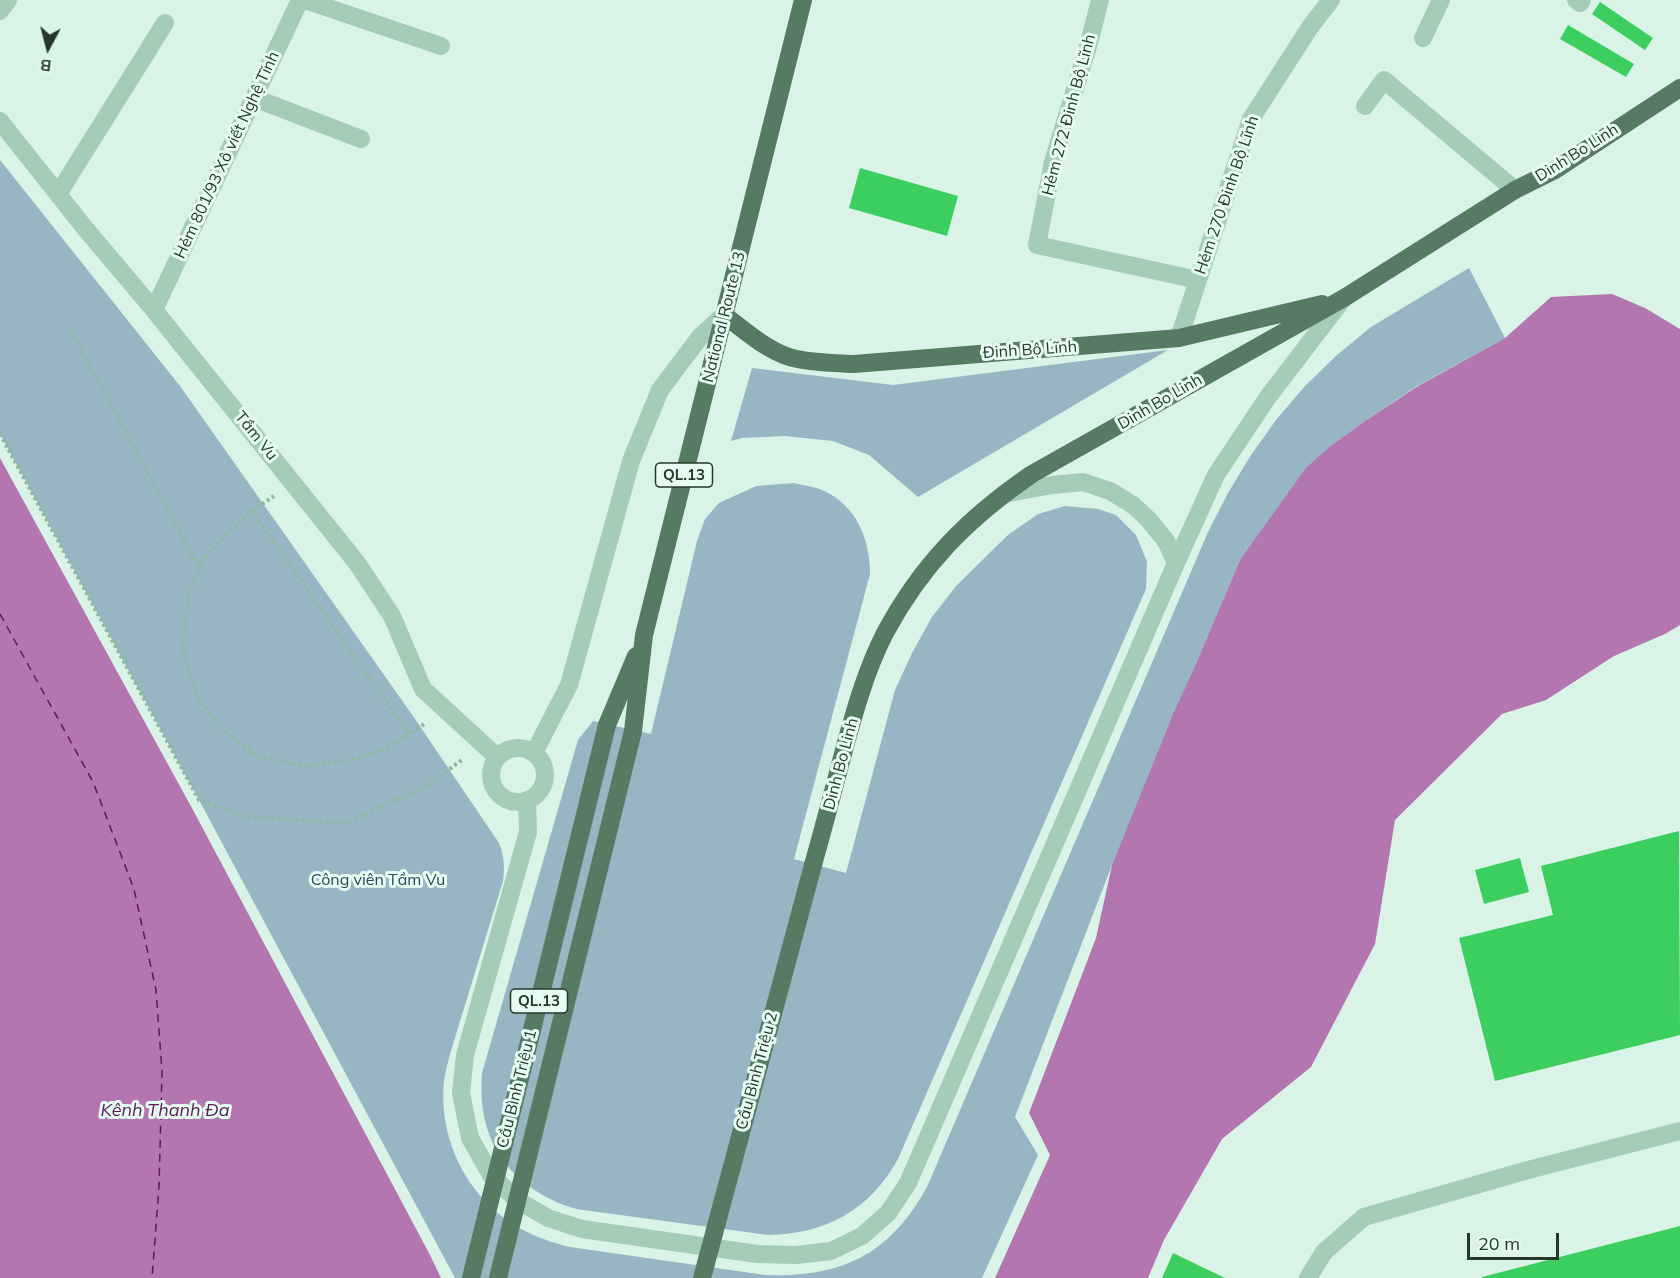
<!DOCTYPE html>
<html>
<head>
<meta charset="utf-8">
<style>
  body { margin:0 }
  #map { position:relative; width:1680px; height:1278px; overflow:hidden; background:#daf3e7; font-family:Mulish,sans-serif }
  canvas { display:block }
  .north { position:absolute; left:18px; top:18px; width:60px; height:60px; -webkit-text-stroke:4px #e6fbf1; paint-order:stroke; rotate:187deg; font-size:16px; font-weight:700; line-height:24px; text-align:center; color:#27372c }
  .north::after { content:''; display:block; margin:auto; width:21px; height:27px; background:#27372c; clip-path:polygon(50% 0,100% 100%,50% 72%,0 100%) }
  .scale { position:absolute; left:1467px; top:1233px; width:92px; height:27px; box-sizing:border-box; border:3px solid #27372c; border-top:0; padding-left:8px; font-size:18px; line-height:21px; white-space:nowrap; color:#27372c; -webkit-text-stroke:4px #e6fbf1; paint-order:stroke }
</style>
</head>
<body>
<div id="map">
<canvas width="1680" height="1278"></canvas>
<div class="north">B</div>
<div class="scale">20 m</div>
</div>
<script>
const g = document.querySelector('canvas').getContext('2d');
g.lineJoin = 'round';
function paint(path, color) {
  g.fillStyle = color;
  g.fill(path, 'evenodd');
}
function trace(path, color, width, dash) {
  g.strokeStyle = color;
  g.lineWidth = width;
  g.lineCap = dash ? 'butt' : 'round';
  g.setLineDash(dash || []);
  g.stroke(path);
}
function drawText(font, color, halo, rows, align = 'center') {
  g.font = font + ' Mulish,sans-serif';
  g.lineWidth = 6;
  g.setLineDash([]);
  g.textBaseline = 'middle';
  g.strokeStyle = halo;
  g.fillStyle = color;
  for (const [text, x, y, turn = 0] of rows) {
    g.save();
    g.translate(x, y);
    g.rotate((+turn || 0) * Math.PI / 180);
    g.textAlign = isNaN(turn) ? turn : align;
    if (halo) g.strokeText(text, 0, 0);
    g.fillText(text, 0, 0);
    g.restore();
  }
}
const green = new Path2D(`
  M0,160L180,386L413,716L499,843C504,856 505,867 503,881L450,1054C448,1063 445,1072 444,1081C438,1141 469,1201 523,1230C538,1238 554,1243 570,1247L765,1275C842,1278 890,1254 927,1187L1208,532L1228,493L1251,455L1276,420L1305,386L1337,355L1371,327L1469,268L1505,338L1417,386L1365,421L1333,444L1240,560L1112,865L1015,1117L1038,1155L982,1278H455L199,800L0,434Z
  M1168,350L918,497L869,455L833,441L785,436L742,438L731,441L752,368L893,385Z
  M794,483C806,486 819,487 830,494C859,511 870,542 870,574L794,859L846,873L895,690L912,653L932,617L957,585L1008,535L1038,514L1065,506L1098,509L1116,515L1136,535L1147,562L1146,589L898,1159C870,1210 826,1234 768,1235L576,1209C511,1189 476,1142 482,1073L578,740L593,721L651,734L697,541L705,519L719,503L756,486Z`);
const water = new Path2D(`
  M1612,294L1645,308L1680,329V625L1665,634L1614,656L1546,700L1502,714L1395,820L1375,944L1311,1067L1222,1139L1164,1240L1148,1278H995L1050,1155L1029,1113L1096,938L1112,865L1174,712L1193,671L1240,560L1278,507L1306,468L1333,444L1365,421L1418,386L1505,338L1551,297Z
  M0,458L193,810L430,1255L441,1278H0Z`);
const ferry = new Path2D(`
  M0,614L93,782L134,889L156,990L162,1071L159,1187L152,1278`);
const building = new Path2D(`
  M1600,2L1653,38L1645,50L1592,14Z
  M1568,25L1634,64L1626,77L1560,39Z
  M860,168L958,196L947,236L849,208Z
  M1679,831L1680,1035L1495,1081L1459,938L1553,915L1541,866Z
  M1520,858L1529,892L1484,904L1475,870Z
  M1680,1226V1278H1482V1277Z
  M1173,1253L1225,1278H1162Z`);
const path = new Path2D(`
  M71,330L199,568
  M0,434L199,800L246,817L347,823L428,785L463,759
  M252,511L274,496
  M409,734L252,511L203,558L188,598L183,650L197,696L221,729L259,757L305,766L352,760L388,748L426,723`);
const minor = new Path2D(`
  M305,0L441,46
  M1100,0L1089,43L1053,162L1037,245L1198,280
  M1576,0L1580,3L1582,0
  M0,11L8,0
  M1423,38L1441,0
  M254,98L361,139
  M1365,106L1384,80L1515,190
  M0,121L84,227L154,310L357,563L392,616L423,689L497,757
  M58,194L165,23
  M154,310L300,0
  M1179,338L1251,119L1310,27L1331,0
  M1004,494L1052,485L1083,482L1110,491L1133,505L1149,520L1166,541L1176,563
  M491 775a27 27 0 1 1 54 0a27 27 0 1 1-54 0Z
  M534,753L569,685L631,461L660,390L700,337L724,315
  M527,800L528,832L465,1055L461,1093L470,1138L491,1175L517,1200L548,1218L582,1229L757,1254L796,1255L831,1251L862,1236L888,1213L908,1183L1176,563L1216,475L1268,397L1343,299
  M1308,1278L1324,1252L1364,1217L1528,1170L1680,1131`);
const major = new Path2D(`
  M724,315C746,331 770,354 797,359C816,363 835,363 854,364L1179,338L1322,304
  M607,725L636,656
  M633,731L644,635L803,0
  M813,865C824,826 834,788 844,750C855,710 866,670 885,633C922,564 968,518 1032,474L1344,298L1515,190L1555,170L1680,88`);
const majorBridge = new Path2D(`
  M471,1278L607,725
  M498,1278L633,731
  M702,1278L813,865`);
const shields = [
  [684,475,57],
  [539,1001,57]
];
const shieldNames = [
  ["QL.13",684,475],
  ["QL.13",539,1001]
];
const streetNames = [
  ["Hẻm 272 Đinh Bộ Lĩnh",1069,115,-75],
  ["Dinh Bo Linh",1577,153,-32],
  ["Hẻm 801/93 Xô viết Nghệ Tĩnh",227,155,-65],
  ["Hẻm 270 Đinh Bộ Lĩnh",1227,195,-71],
  ["National Route 13",724,317,-76],
  ["Đinh Bộ Lĩnh",1030,350,-4],
  ["Dinh Bo Linh",1160,402,-30],
  ["Tầm Vu",256,436,51],
  ["Dinh Bo Linh",841,764,-75],
  ["Cầu Bình Triệu 2",757,1071,-75],
  ["Cầu Bình Triệu 1",517,1089,-76]
];
const parkNames = [
  ["Công viên Tầm Vu",378,880]
];
const waterNames = [
  ["Kênh Thanh Đa",165,1111]
];
paint(green, '#98b5c4');
paint(water, '#b376b1');
trace(ferry, '#5c1958', 1.5, [8, 6]);
paint(building, '#3ccf5f');
trace(path, '#8fb8a0', 4, [3, 3]);
trace(minor, '#a5ccb6', 18);
trace(major, '#567b62', 18);
trace(majorBridge, '#567b62', 18);
for (const [x, y, w] of shields) {
  const box = new Path2D();
  box.roundRect(x - w / 2, y - 12, w, 24, 4.5);
  g.fillStyle = '#e6fbf1';
  g.fill(box);
  trace(box, '#27372c', 1.5);
}
drawText('bold 15px', '#27372c', null, shieldNames);
drawText('16px', '#27372c', '#e6fbf1', streetNames);
drawText('16px', '#284758', '#e6fbf1', parkNames);
drawText('italic 18px', '#5c1958', '#e6fbf1', waterNames);
</script>
</body>
</html>
